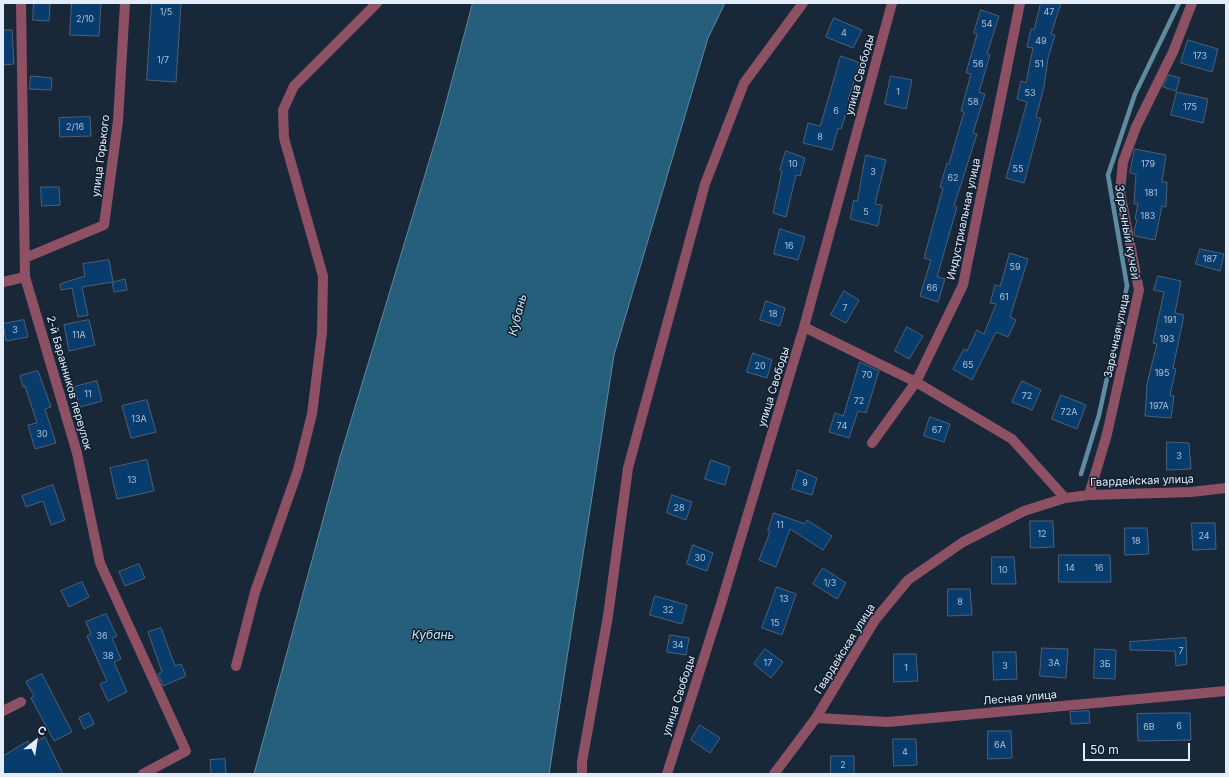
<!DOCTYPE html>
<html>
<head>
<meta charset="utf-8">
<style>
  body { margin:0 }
  #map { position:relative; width:1229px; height:777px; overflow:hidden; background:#182839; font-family:Inter,sans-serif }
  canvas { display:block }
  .frame { position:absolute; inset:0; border:4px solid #e3edf9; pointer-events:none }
  .north { position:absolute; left:16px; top:721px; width:40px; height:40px; -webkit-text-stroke:3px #0f1e2f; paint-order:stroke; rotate:30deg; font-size:11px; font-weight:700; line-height:16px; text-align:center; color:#e3edf9 }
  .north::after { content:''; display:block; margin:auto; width:14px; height:18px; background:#e3edf9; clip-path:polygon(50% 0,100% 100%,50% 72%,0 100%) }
  .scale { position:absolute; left:1083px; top:743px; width:107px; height:18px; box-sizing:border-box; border:2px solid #e3edf9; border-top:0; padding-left:5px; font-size:12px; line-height:14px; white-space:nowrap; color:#e3edf9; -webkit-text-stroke:3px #0f1e2f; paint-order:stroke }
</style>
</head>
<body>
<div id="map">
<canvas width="1229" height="777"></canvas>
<div class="frame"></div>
<div class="north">С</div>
<div class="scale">50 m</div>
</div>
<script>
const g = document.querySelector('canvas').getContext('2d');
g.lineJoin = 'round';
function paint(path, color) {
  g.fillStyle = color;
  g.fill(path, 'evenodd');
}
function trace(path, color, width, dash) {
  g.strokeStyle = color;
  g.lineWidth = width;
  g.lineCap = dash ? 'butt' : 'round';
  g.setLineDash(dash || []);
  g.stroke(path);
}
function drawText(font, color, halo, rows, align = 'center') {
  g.font = font + ' Inter,sans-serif';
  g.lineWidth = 3;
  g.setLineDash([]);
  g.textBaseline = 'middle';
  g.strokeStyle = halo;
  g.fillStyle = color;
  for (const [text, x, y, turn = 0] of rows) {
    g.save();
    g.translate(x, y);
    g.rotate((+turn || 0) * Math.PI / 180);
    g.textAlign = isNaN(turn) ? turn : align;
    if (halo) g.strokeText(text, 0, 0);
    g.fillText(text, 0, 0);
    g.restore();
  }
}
const water = new Path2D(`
  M473,3H725L708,38L614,355L549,774H254L340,457L440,125Z`);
const stream = new Path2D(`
  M1081,474L1099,415L1127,286L1108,175L1135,94L1179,3`);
const building = new Path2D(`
  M34,3L50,4L49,21L33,20Z
  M72,3H101L99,36L70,35Z
  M152,3H181L176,82L147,80Z
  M1041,3H1061L1051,34L1055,35L1048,58L1044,87L1036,117L1041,119L1024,183L1006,178L1027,102L1017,99L1021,81L1026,83L1033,48L1027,47L1031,29H1034Z
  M981,10L999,16L987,54L990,55L979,92L985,94L973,133L977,134L954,206L957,207L937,277L945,279L938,302L920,296L931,260L924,258L943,188L940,187L947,163L949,164L964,112L961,111L971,74L966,73L977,34L974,33Z
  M834,18L862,30L853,48L826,37Z
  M3,30H12L14,64L3,65Z
  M1188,40L1218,49L1212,72L1181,63Z
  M841,56L860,63L848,100L850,101L841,129L838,128L832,150L803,143L808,123L820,126Z
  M1169,75L1180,78L1176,91L1163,87Z
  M31,76L52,78L51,90L30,89Z
  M891,76L912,80L906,109L885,104Z
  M1177,92L1208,99L1203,123L1171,115Z
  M90,117L91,136L60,137L59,118Z
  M1135,149L1166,155L1162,182H1167L1166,207L1162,206L1155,240L1135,236L1134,231L1137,220L1135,219L1138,204H1134L1136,174L1130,173Z
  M786,151L805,158L800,176L796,175L786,217L773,213L782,171L780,170Z
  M866,155L886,160L875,204L882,205L878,226L850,219L854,200L857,201Z
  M41,187H59L60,205L42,206Z
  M780,229L805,237L798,260L774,254Z
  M1200,249L1224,254L1220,271L1196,264Z
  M1010,253L1028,259L1010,317L1016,320L1008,337L996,332L972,380L953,369L964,349L967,351L977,330L984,334L996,304L990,303L995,285L1000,286Z
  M109,260L113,282L125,279L127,290L114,292L112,282L82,287L88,315L78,317L72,288L61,290L60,284L85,276L83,264Z
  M1158,276L1181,281L1175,313L1184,315L1173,368L1176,369L1170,395L1174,396L1171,418L1145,416L1147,384L1157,344L1153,343L1164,292L1154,290Z
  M844,291L859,300L846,323L831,315Z
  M766,301L785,308L780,326L760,320Z
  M24,320L28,337L6,341L3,324Z
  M89,320L95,345L69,351L64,325Z
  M907,327L923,336L909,359L895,351Z
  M753,353L772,360L767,378L747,372Z
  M860,362L879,371L866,413L858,411L849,438L829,432L835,413L843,416Z
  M38,371L51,407L45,409L56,443L35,449L28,425L37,423L25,386L23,387L20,376Z
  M97,381L102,401L80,407L74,387Z
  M1022,381L1041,390L1032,410L1012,402Z
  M1061,395L1086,405L1077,429L1052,419Z
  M147,400L156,432L131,438L122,406Z
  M930,417L950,424L944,442L924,436Z
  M1167,442L1189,443L1191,469L1167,470Z
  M147,460L154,491L117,499L110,468Z
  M711,460L730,467L725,485L705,479Z
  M798,470L817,478L812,495L792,489Z
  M53,485L65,520L51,525L43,501L26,507L22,496Z
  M672,495L692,502L686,520L667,513Z
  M774,513L805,524L807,520L832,536L823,550L790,529L776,567L759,560L770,532L768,531Z
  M1030,521H1053L1054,547L1031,548Z
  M1192,523H1215L1216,549L1193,550Z
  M1125,528H1147L1149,554L1125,555Z
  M693,545L713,553L707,571L687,564Z
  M1059,555H1110L1111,582H1059Z
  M992,557H1014L1016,584H992Z
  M139,564L145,578L125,586L119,572Z
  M823,568L846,583L837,599L813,584Z
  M82,582L89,597L69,607L61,591Z
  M777,587L796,594L782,635L762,628Z
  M948,589H970L972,615L948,616Z
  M655,596L687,605L682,624L650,615Z
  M106,614L117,636L112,638L121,659L114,662L127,692L108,701L100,684L107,681L87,636L91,634L86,622Z
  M161,628L175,666L181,664L186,676L163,686L158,674L162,672L148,632Z
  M670,635L689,638L686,655L667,652Z
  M1186,638L1187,664L1176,666L1175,651L1130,650V642Z
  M1042,648L1068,649L1066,678L1040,676Z
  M765,649L783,662L771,678L754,664Z
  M1095,649L1116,650L1115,679L1094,678Z
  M993,652H1016L1017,679L994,680Z
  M894,654H916L918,681L894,682Z
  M42,674L72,732L54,741L31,698L34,696L26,682Z
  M1089,711L1090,723L1071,724L1070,712Z
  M89,713L94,724L84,729L79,718Z
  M1167,713H1190L1191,740L1138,741L1137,714Z
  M700,725L720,738L710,753L691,740Z
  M988,731H1011L1012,758L988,759Z
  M45,737L63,774H3V756L28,741L30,745Z
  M893,739H916L917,765L894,766Z
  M831,756H854V774H831Z
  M225,759L226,774H211L210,760Z`);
const minor = new Path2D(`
  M21,3L25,277L77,453L100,563L186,751L143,774
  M25,258L104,225L118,121L125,3
  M3,282L25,277
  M804,327L916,382L1012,439L1065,498
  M872,443L916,382L963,285L1020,3
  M1089,495L1107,434L1139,290L1120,192L1123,162L1136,127L1173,52L1192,3
  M236,666L255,592L298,470L312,414L322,333L323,276L284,138L283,110L294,86L377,3
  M3,711L21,702
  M816,718L888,722L1226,691
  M582,774V762L608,616L628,468L705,184L744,83L803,3
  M667,774L721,604L804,327L892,3
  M774,774L816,718L875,620L908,580L963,542L1024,511L1065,498L1089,495L1191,492L1226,488`);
const numberNames = [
  ["1/5",166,12],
  ["47",1049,12],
  ["2/10",85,19],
  ["54",987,24],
  ["4",844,33],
  ["49",1041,41],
  ["173",1200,56],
  ["1/7",163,60],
  ["56",978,64],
  ["51",1039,64],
  ["1",898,92],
  ["53",1030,93],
  ["58",973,102],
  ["175",1190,107],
  ["6",836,111],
  ["2/16",75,127],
  ["8",820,137],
  ["10",793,164],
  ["179",1148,164],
  ["55",1018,169],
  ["3",873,172],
  ["62",953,178],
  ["181",1151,193],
  ["5",866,212],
  ["183",1148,216],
  ["16",789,246],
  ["187",1210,259],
  ["59",1015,267],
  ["66",932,288],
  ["61",1004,297],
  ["7",845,308],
  ["18",773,314],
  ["191",1170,320],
  ["3",15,330],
  ["11А",79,335],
  ["193",1167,339],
  ["65",968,365],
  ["20",760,366],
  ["195",1162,373],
  ["70",867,375],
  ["11",88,394],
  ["72",1027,396],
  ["72",859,401],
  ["197А",1159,406],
  ["72А",1069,412],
  ["13А",139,419],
  ["74",842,426],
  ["67",937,430],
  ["30",42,434],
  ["3",1179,456],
  ["13",132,480],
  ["9",805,483],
  ["28",679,508],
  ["11",780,525],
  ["12",1042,534],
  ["24",1204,536],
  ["18",1136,541],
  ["30",700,558],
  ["14",1070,568],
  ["16",1099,568],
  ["10",1003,570],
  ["1/3",830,583],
  ["13",784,599],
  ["8",960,602],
  ["32",668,610],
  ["15",775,623],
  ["36",102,636],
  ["34",678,645],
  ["7",1181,651],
  ["38",108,656],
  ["17",768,663],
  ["3А",1054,663],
  ["3Б",1105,664],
  ["3",1005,666],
  ["1",906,668],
  ["6",1179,726],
  ["6В",1149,727],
  ["6А",1000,745],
  ["4",905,752],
  ["2",843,765]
];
const streetNames = [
  ["улица Свободы",860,75,-75],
  ["улица Горького",101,156,-83],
  ["Индустриальная улица",964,219,-78],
  ["Заречная улица",1117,336,-78],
  ["2-й Баранников переулок",69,383,74],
  ["улица Свободы",774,387,-73],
  ["Гвардейская улица",1142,481,-2],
  ["Гвардейская улица",845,649,-58],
  ["улица Свободы",679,696,-72],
  ["Лесная улица",1020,698,-5]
];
const waterNames = [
  ["Заречный кучей",1127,232,80],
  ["Кубань",518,315,-76],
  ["Кубань",433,635]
];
paint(water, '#265f7b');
trace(water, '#5f8aa1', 1);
trace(stream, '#5f8aa1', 4.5);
paint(building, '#083c6d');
trace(building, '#4f6075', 1);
trace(minor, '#8d5163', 10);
drawText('9px', '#acc1d6', null, numberNames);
drawText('11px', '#e3edf9', '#0f1e2f', streetNames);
drawText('italic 12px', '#cde5f2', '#0f1e2f', waterNames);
</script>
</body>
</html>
